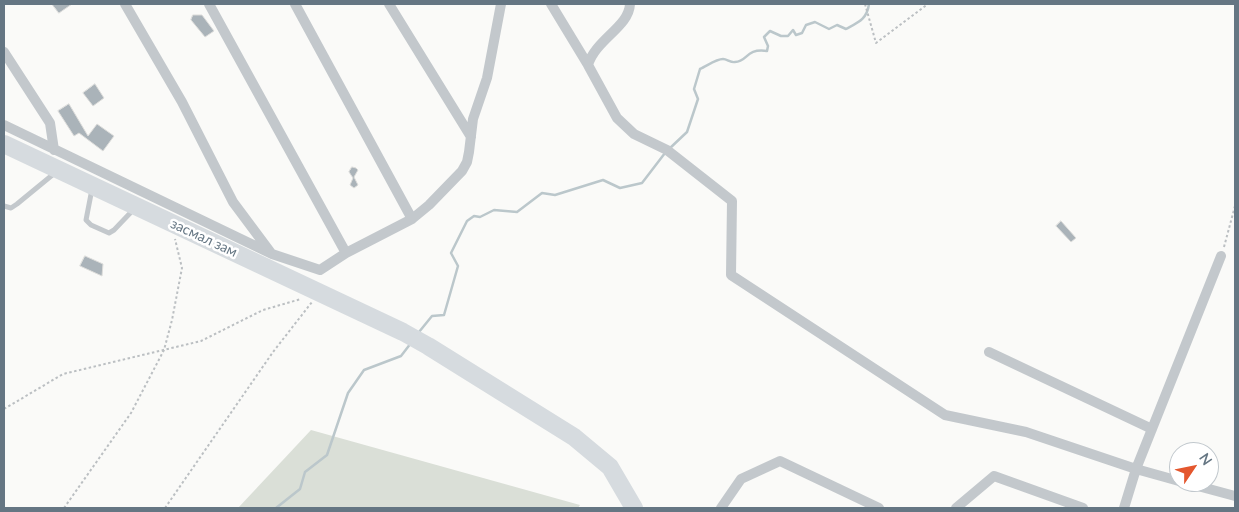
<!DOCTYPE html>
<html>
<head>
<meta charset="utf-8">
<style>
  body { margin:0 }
  #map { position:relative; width:1239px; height:512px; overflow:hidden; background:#fafaf8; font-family:Lato,sans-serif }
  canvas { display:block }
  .frame { position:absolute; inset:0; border:5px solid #657683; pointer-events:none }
  .north { position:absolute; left:1169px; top:442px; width:50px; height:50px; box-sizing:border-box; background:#fff; border:1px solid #c1c8cd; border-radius:50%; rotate:56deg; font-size:14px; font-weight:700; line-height:20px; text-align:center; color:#657683 }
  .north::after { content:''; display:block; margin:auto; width:18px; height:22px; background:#e4572e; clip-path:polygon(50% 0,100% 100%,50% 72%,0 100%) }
</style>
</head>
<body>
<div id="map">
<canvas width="1239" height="512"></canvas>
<div class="frame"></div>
<div class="north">N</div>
</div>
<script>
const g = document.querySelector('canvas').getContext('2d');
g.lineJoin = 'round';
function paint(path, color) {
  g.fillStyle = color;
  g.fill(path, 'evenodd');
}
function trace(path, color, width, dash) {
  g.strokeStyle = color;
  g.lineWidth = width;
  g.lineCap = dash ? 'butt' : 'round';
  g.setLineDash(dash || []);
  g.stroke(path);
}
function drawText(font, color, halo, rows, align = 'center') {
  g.font = font + ' Lato,sans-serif';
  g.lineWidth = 5;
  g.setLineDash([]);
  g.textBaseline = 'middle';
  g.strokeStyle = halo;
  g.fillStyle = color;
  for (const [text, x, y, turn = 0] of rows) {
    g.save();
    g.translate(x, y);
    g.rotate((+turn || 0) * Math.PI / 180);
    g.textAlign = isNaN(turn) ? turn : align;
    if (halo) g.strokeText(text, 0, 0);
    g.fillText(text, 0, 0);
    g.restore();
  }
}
const green = new Path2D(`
  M311,430L580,505L578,508H238Z`);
const stream = new Path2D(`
  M669,149L687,132L698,99L694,89L700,69C707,66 716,59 723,59C727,59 731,63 735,62C748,62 745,48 767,51L768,46L764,37L770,31L781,36H788L793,30L796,35L802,33L806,25L815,22L829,29L837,25L846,29C859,22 867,19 869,4
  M419,332L432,316L444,315L458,266L451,253L467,221L474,216L480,217L494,210L517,212L542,193L555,195L603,180L620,188L642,183L665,153
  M276,508L300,489L305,472L327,455L348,393L364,370L401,356L411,343`);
const building = new Path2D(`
  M52,4H72L59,13Z
  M193,15H202L214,31L205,37L191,20Z
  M95,84L104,98L93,106L83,93Z
  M69,104L88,136L97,124L114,136L103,151L79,133L74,136L58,111Z
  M352,167L356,168L358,170L354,177L358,185L354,188L350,185L353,178L349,172Z
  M1061,221L1076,238L1071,242L1056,226Z
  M85,256L103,264L102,276L80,266Z`);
const path = new Path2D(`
  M865,4L876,43L928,4
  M1224,247L1235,206
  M4,409L63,374L201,341L263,310L301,299
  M64,508L131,413L164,350L172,320L182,268L175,239
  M165,508L273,352L312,302`);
const service = new Path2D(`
  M92,189L86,220L91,225L109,233L114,230L135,208
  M4,206L11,208L17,204L56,172`);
const minor = new Path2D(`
  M125,4L182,102L233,202L271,253
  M209,4L346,253
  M295,4L412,219
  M389,4L471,137
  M551,4L588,65L617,118L634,134L667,150L732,201L731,275L945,415L1026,432L1136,469L1179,481
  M4,52L50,123L54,150
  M588,65C596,39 629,27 630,4
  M4,125L272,254L320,270L346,253L412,219L429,205L462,171L467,162L469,152L473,119L487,78L501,4
  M989,352L1152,429
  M1183,482L1235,496
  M721,508L741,479L780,461L879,508
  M956,508L994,476L1083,508
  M1124,508L1136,469L1221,256`);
const trunk = new Path2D(`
  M4,144L403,332L428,346L574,437L610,467L634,508`);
const streetNames = [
  ["засмал зам",204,238,25]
];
paint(green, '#dadfd7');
trace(stream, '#bbc7cb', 2.5);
paint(building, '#aab3b9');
trace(building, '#dcdcda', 1);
trace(path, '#bbbfc2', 2, [2.5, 2.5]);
trace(service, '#c3c8cc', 5);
trace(minor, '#c3c8cc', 10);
trace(trunk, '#d6dbdf', 18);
drawText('14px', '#657683', '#fff', streetNames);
</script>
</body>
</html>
